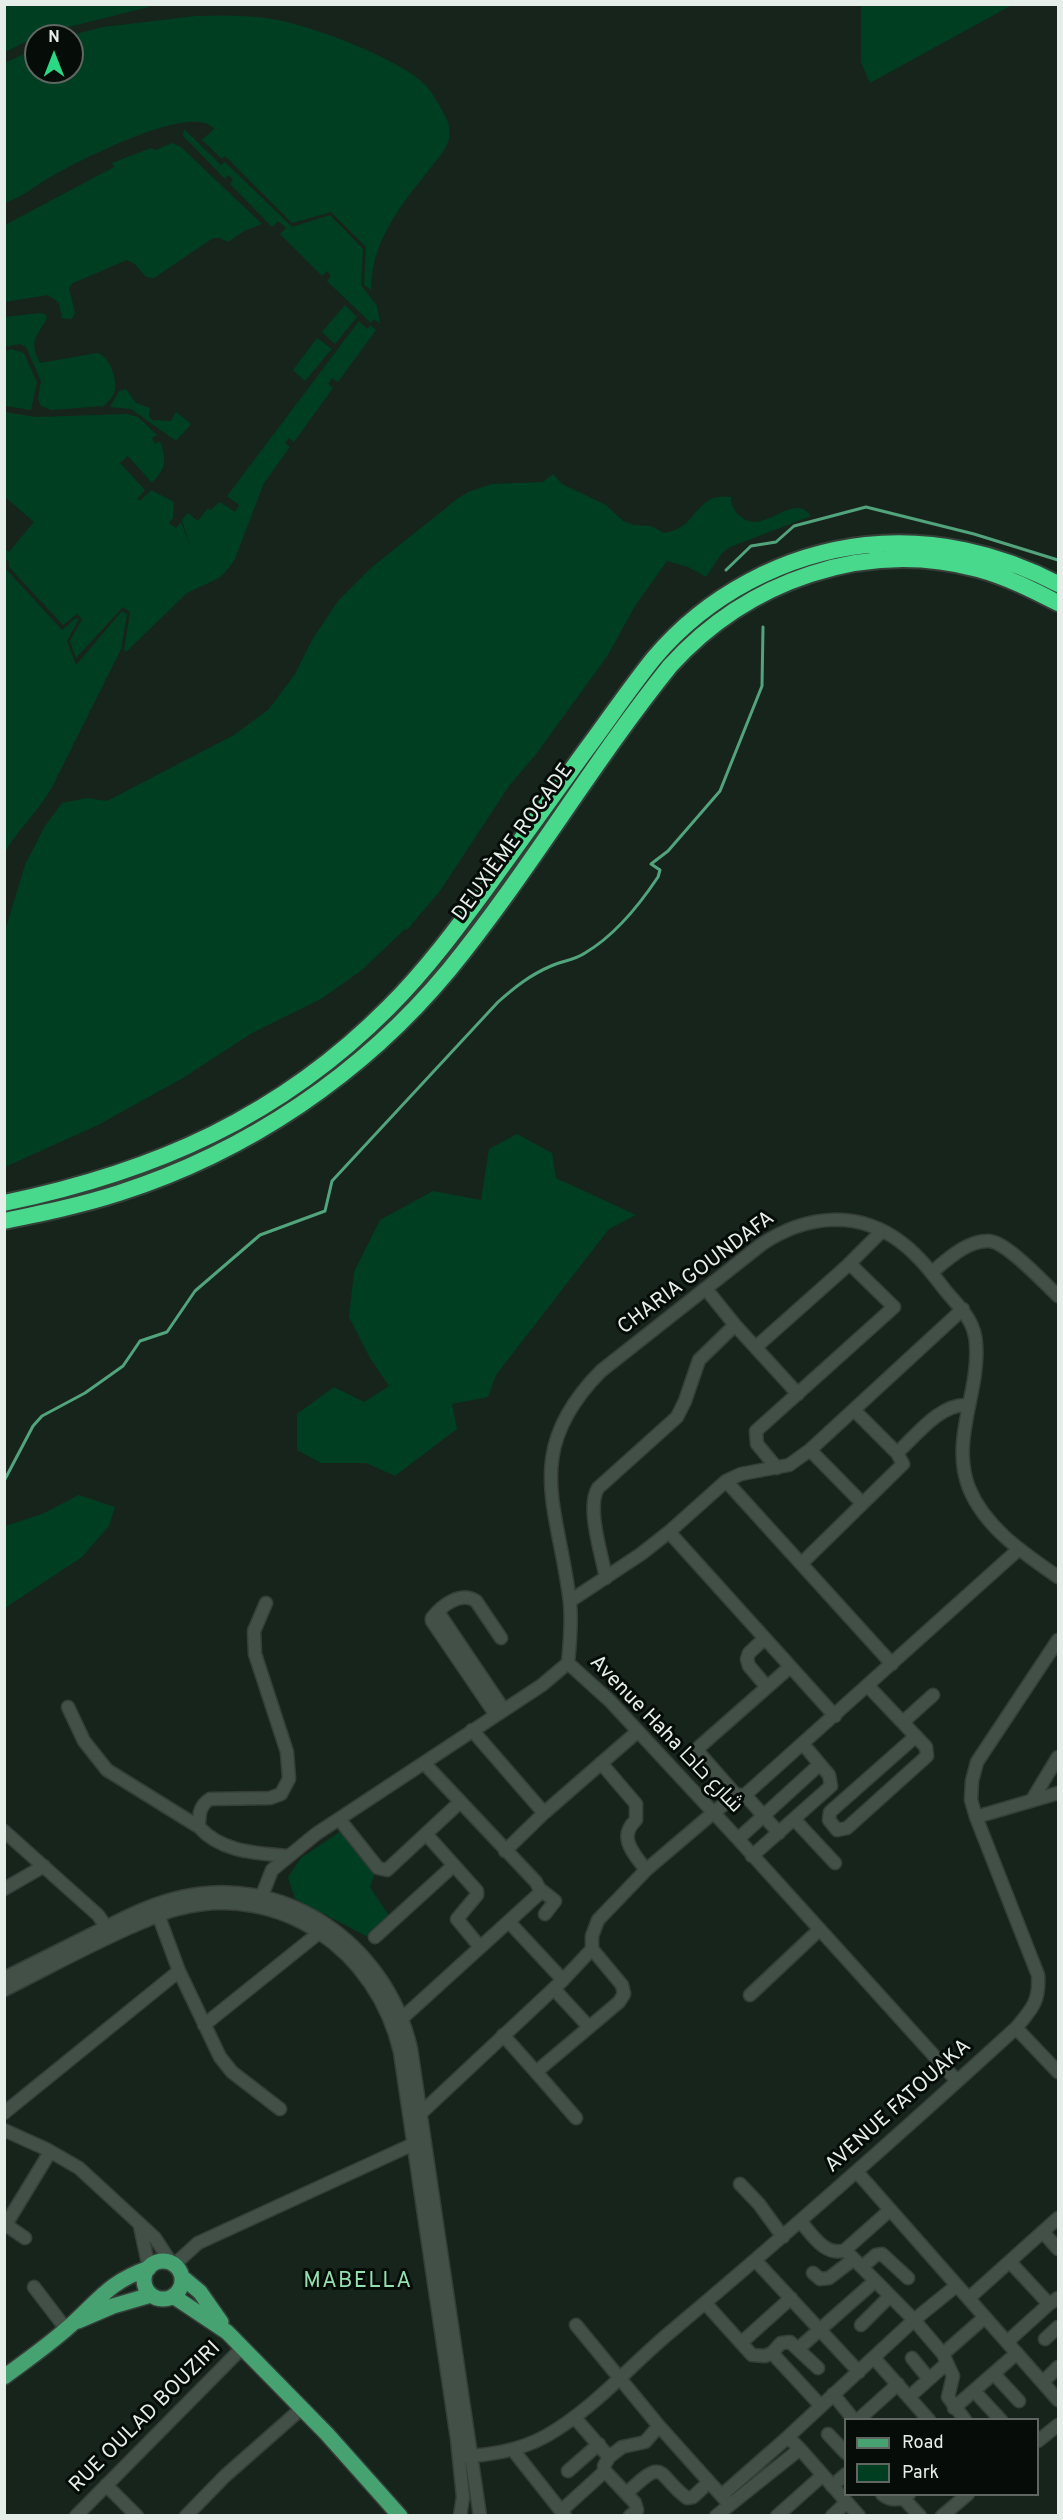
<!DOCTYPE html>
<html>
<head>
<meta charset="utf-8">
<style>
  body { margin:0 }
  #map { position:relative; width:1063px; height:2520px; overflow:hidden; background:#17241c; font-family:Overpass,sans-serif }
  canvas { display:block }
  .frame { position:absolute; inset:0; border:6px solid #e6eee9; pointer-events:none }
  .legend { position:absolute; left:844px; top:2418px; width:195px; height:78px; box-sizing:border-box; background:#060c08; border:2px solid #606662; margin:0; padding:8px 10px; list-style:none; font-size:18px; color:#e6eee9 }
  .legend li { display:flex; align-items:center; gap:12px; height:30px }
  .legend b { width:30px; border:2px solid #606662 }
  .north { position:absolute; left:24px; top:24px; width:60px; height:60px; box-sizing:border-box; background:#060c08; border:2px solid #606662; border-radius:50%; rotate:0deg; font-size:16px; font-weight:700; line-height:24px; text-align:center; color:#e6eee9 }
  .north::after { content:''; display:block; margin:auto; width:21px; height:27px; background:#2bd884; clip-path:polygon(50% 0,100% 100%,50% 72%,0 100%) }
</style>
</head>
<body>
<div id="map">
<canvas width="1063" height="2520"></canvas>
<div class="frame"></div>
<ul class="legend">
<li><b style="height:8px;background:#46a270"></b>Road</li>
<li><b style="height:16px;background:#003e21"></b>Park</li>
</ul>
<div class="north">N</div>
</div>
<script>
const g = document.querySelector('canvas').getContext('2d');
g.lineJoin = 'round';
function paint(path, color) {
  g.fillStyle = color;
  g.fill(path, 'evenodd');
}
function trace(path, color, width, dash) {
  g.strokeStyle = color;
  g.lineWidth = width;
  g.lineCap = dash ? 'butt' : 'round';
  g.setLineDash(dash || []);
  g.stroke(path);
}
function drawText(font, color, halo, rows, align = 'center') {
  g.font = font + ' Overpass,Cairo,sans-serif';
  g.lineWidth = 6;
  g.setLineDash([]);
  g.textBaseline = 'middle';
  g.strokeStyle = halo;
  g.fillStyle = color;
  for (const [text, x, y, turn = 0] of rows) {
    g.save();
    g.translate(x, y);
    g.rotate((+turn || 0) * Math.PI / 180);
    g.textAlign = isNaN(turn) ? turn : align;
    if (halo) g.strokeText(text, 0, 0);
    g.fillText(text, 0, 0);
    g.restore();
  }
}
const green = new Path2D(`
  M146,4L149,7L44,33L5,52V5Z
  M861,5V4L1012,5L870,83L861,62Z
  M196,16C223,15 251,15 278,20C317,28 391,56 421,81C430,89 436,99 442,110C451,125 453,137 443,152C411,194 371,234 371,290L364,285L366,247L331,212L292,223L225,156L222,159L202,140L214,129C193,101 77,162 52,176C36,185 23,197 5,203V63L36,48V72H72V36H68L103,27Z
  M184,129L221,165L225,162L292,227L330,215L363,249L361,285L377,306L380,324L374,319L371,323L327,281L331,276L327,271L322,276L280,234L286,228L278,221L272,227L230,184L233,179L228,175L225,179L183,136Z
  M172,143L181,147L262,224L244,231L228,242L220,238H213L154,278L146,277L135,264L127,260L73,283L69,288L75,313L72,319L62,318L59,303L48,295L5,302V225L114,167L112,163L151,148L156,150Z
  M345,305L357,317L335,344L322,332Z
  M40,313L45,314L47,318C37,337 28,340 40,363L97,353C109,355 117,378 115,390C114,396 109,401 104,406L51,410L41,406L38,399L41,381L26,347L20,344L4,347L5,317Z
  M359,321L367,329L370,325L376,330L338,382L332,378L328,384L333,388L294,442L289,438L285,443L290,447L264,483L235,559L227,570L219,578L187,593L126,652L124,650L130,612L123,607L76,658L70,641L82,619L77,614L63,625L9,567V562L5,558V549L9,552L34,522L5,497V412L36,417L127,414L138,417L157,435L152,438L155,444L160,441C167,461 166,468 152,483L128,456L120,463L145,490L137,499L140,501L151,490L174,502L173,518L169,523L176,528L181,522L191,549L182,520L188,513L198,521L208,508L210,510L220,502L235,512L239,505L227,496Z
  M317,338L332,349L305,381L293,370Z
  M11,349L24,353L37,382L31,410L5,406V351Z
  M126,389L136,403L150,408L149,416L152,420L171,421L176,412L191,424L176,441L131,409L110,407L119,391Z
  M553,474L562,484L606,505L623,521L634,525L651,526L664,533C692,529 691,510 711,499C717,496 725,497 731,497C731,505 734,512 741,517C761,532 779,507 799,508C805,509 808,512 811,516L730,547L722,553L706,577L688,567L667,561L635,606L608,655L537,753L509,786L440,891L407,930L405,929L362,970L321,999L252,1033L183,1078L98,1125L5,1167V931L25,865L45,826L62,803L87,798L107,801L234,735L269,709L295,674L312,640L338,601L371,568L457,499L468,492L492,484L543,482Z
  M880,550L1033,579L1058,592V595L881,553L847,557L789,572L753,589L719,610L675,650L441,966C361,1059 259,1137 142,1177C97,1193 51,1203 5,1213V1210L97,1189L164,1166L249,1124L315,1081L382,1025L439,965L647,680L686,634L734,597L806,563Z
  M5,568L62,630L76,618L79,619L67,641L76,665L122,611L127,614L121,649L51,789C38,812 18,829 5,852Z
  M517,1134L552,1153L556,1178L636,1215L609,1229L496,1375L488,1397L452,1404L457,1429L395,1476L366,1463H321L297,1450V1414L334,1387L364,1402L389,1386L370,1358L349,1317L354,1272L380,1220L433,1191L481,1200L489,1149Z
  M79,1495L115,1507L109,1526L82,1557L5,1608V1526L42,1514Z
  M344,1829L376,1869L370,1887L389,1916L370,1938L295,1899L288,1877L301,1858Z`);
const stream = new Path2D(`
  M726,570L751,546L776,542L794,526L866,507L974,534L1058,560
  M4,1481L33,1426L42,1416L85,1393L123,1366L140,1341L167,1332L195,1291L260,1235L325,1211L332,1181L498,1002C515,987 530,975 551,966C562,961 575,960 585,953C614,936 640,904 658,877L660,870L651,864L668,851L720,791L762,686L763,627`);
const minor = new Path2D(`
  M932,1272C947,1260 967,1240 989,1241C1007,1242 1044,1283 1058,1296
  M706,1289L735,1325L798,1394
  M756,1347L847,1266L882,1231
  M810,1450L862,1503
  M897,1453C916,1436 940,1403 968,1405
  M777,1468L757,1444L756,1431L894,1307L850,1264
  M726,1481L892,1664
  M669,1532L835,1716
  M802,1563L903,1464L897,1453L854,1410
  M606,1578C602,1555 586,1508 598,1488L677,1417L685,1401L699,1360L735,1325
  M570,1601L641,1554L669,1532L726,1481L741,1474L789,1465L810,1450L963,1309
  M266,1603L254,1631L255,1654L287,1752L289,1779L281,1794L270,1798L210,1799C199,1806 199,1815 199,1827C221,1852 256,1853 287,1856
  M438,1612L504,1710
  M764,1639L749,1653L747,1659L749,1666L767,1687
  M568,1663C570,1642 572,1623 570,1603C559,1507 520,1453 601,1371L762,1244C806,1215 858,1209 902,1243C919,1256 932,1273 945,1290C959,1307 975,1320 976,1344C980,1392 950,1440 969,1488C985,1528 1025,1554 1058,1577
  M568,1663L610,1701L738,1839L956,2080
  M868,1686L926,1747L927,1756L847,1828L837,1830L829,1820L830,1812L916,1736
  M68,1707L84,1741L107,1770L199,1827
  M496,1715L432,1621V1618C442,1605 461,1591 476,1601L501,1638
  M903,1722L933,1695
  M472,1730L544,1813
  M601,1763L636,1804V1820C617,1837 634,1854 646,1870
  M736,1795L700,1754L698,1748L790,1667
  M745,1795L779,1833
  M1032,1800L1058,1757
  M976,1817L1058,1793
  M339,1819L378,1868L387,1870L459,1803
  M794,1819L835,1863
  M4,1831L98,1915L109,1931
  M426,1834L477,1891V1895L457,1919L480,1947
  M738,1839L820,1764
  M505,1851L544,1813L637,1732
  M752,1856L831,1786L829,1775L803,1744
  M4,1889L44,1866
  M541,1890L555,1901L545,1914
  M259,1903L272,1870L316,1834L542,1685L568,1663
  M156,1909L179,1971L220,2057L232,2072L280,2109
  M509,1922L563,1980
  M375,1937L454,1865
  M4,1978C34,1963 64,1948 94,1933C120,1920 146,1906 173,1899C282,1869 387,1943 411,2049L480,2516
  M554,1989L589,2027
  M4,1990C46,1969 88,1946 131,1927C146,1921 161,1913 178,1909C281,1882 377,1951 400,2052L457,2439L463,2497L460,2516
  M750,1995L819,1930
  M398,2022L541,1892L536,1882L424,1763
  M204,2025L320,1932
  M1016,2028L1058,2072
  M503,2035L536,2072L619,2002L624,1994L622,1985L592,1949
  M536,2072L576,2118
  M4,2113L179,1971
  M420,2114L563,1980L592,1949V1936L598,1920L646,1870L713,1813L736,1795H745L1019,1549
  M4,2130L46,2149L79,2168L155,2238L172,2264
  M857,2172L1058,2400
  M740,2184L759,2204L783,2237
  M801,2222C813,2236 826,2257 845,2250L914,2320L943,2354L953,2376L948,2397L965,2420
  M140,2226L149,2268
  M1043,2232L1058,2249
  M25,2238L9,2227L8,2221L50,2152
  M845,2250L890,2210
  M755,2260L859,2372
  M1010,2262L1049,2304L1058,2298
  M175,2264L198,2243L420,2141
  M862,2267L876,2255L882,2254L908,2278
  M813,2273L820,2279L829,2278L854,2259
  M34,2287L66,2329
  M969,2298L1058,2218
  M706,2304L752,2355L765,2356L772,2353
  M576,2325L659,2426L729,2504
  M861,2325L890,2296
  M1045,2339L1058,2327
  M1007,2342L1049,2304
  M741,2343L791,2298
  M799,2348L875,2281
  M943,2354L985,2317
  M874,2358L929,2420
  M912,2358L929,2379
  M818,2368L790,2342L781,2343L772,2353L821,2406
  M994,2374L1019,2401
  M1043,2382L1058,2367
  M975,2392L1001,2420
  M833,2394L854,2420
  M909,2397L946,2364
  M954,2408L1017,2353
  M575,2418L609,2457L604,2466L605,2471L635,2503L637,2510L630,2516
  M858,2420L898,2384
  M828,2434L846,2453
  M1038,2441L1058,2425
  M800,2449L859,2516
  M513,2450L565,2516
  M459,2457C489,2455 519,2451 546,2436C592,2410 628,2368 668,2334C786,2235 902,2132 1016,2028C1032,2009 1040,2001 1038,1975L976,1817L971,1800L972,1781L977,1762L1058,1640
  M609,2457L622,2447L645,2442L659,2426
  M568,2471L599,2444
  M106,2485L137,2516
  M832,2486L846,2474
  M627,2493C667,2455 656,2475 687,2498L693,2497L709,2482
  M882,2494C890,2501 901,2501 909,2494
  M722,2495L788,2437
  M904,2499L920,2516
  M561,2511L605,2471
  M76,2516L243,2347
  M186,2516L225,2476L301,2409
  M716,2516L800,2449L788,2437L791,2434L914,2320L956,2286
  M777,2516L823,2475
  M832,2516L847,2502
  M942,2516L968,2494`);
const major = new Path2D(`
  M144 2280a19 19 0 1 1 38 0a19 19 0 1 1-38 0Z
  M182,2277L200,2292L221,2322
  M173,2296L227,2332L327,2434L400,2516
  M78,2321L113,2306L151,2295
  M4,2377C27,2360 50,2344 71,2325C100,2299 109,2282 149,2268`);
const highway = new Path2D(`
  M4,1203C154,1172 280,1117 389,1007C427,969 458,927 490,883C521,840 552,797 583,754C607,722 629,689 654,658C707,595 785,554 866,545C933,538 999,553 1058,584
  M4,1221C43,1213 82,1205 119,1193C247,1152 363,1074 449,970C528,873 592,763 670,666C748,580 865,539 978,569C1007,577 1033,590 1058,603`);
const streetNames = [
  ["DEUXIÈME ROCADE",514,843,-54],
  ["CHARIA GOUNDAFA",697,1274,-37],
  ["Avenue Haha شارع حاحا",665,1735,46],
  ["AVENUE FATOUAKA",899,2107,-42],
  ["RUE OULAD BOUZIRI",146,2418,-45]
];
const neighbourhoodNames = [
  ["MABELLA",358,2283]
];
paint(green, '#003e21');
trace(stream, '#52a47c', 3);
trace(minor, '#353e38', 15);
trace(major, '#353e38', 18);
trace(highway, '#353e38', 20);
trace(minor, '#425047', 12);
trace(major, '#46a270', 15);
trace(highway, '#49d98c', 16);
drawText('21px', '#e6eee9', '#060c08', streetNames);
g.letterSpacing = '1.5px';
drawText('22px', '#94dfaf', '#060c08', neighbourhoodNames);
g.letterSpacing = '0px';
</script>
</body>
</html>
